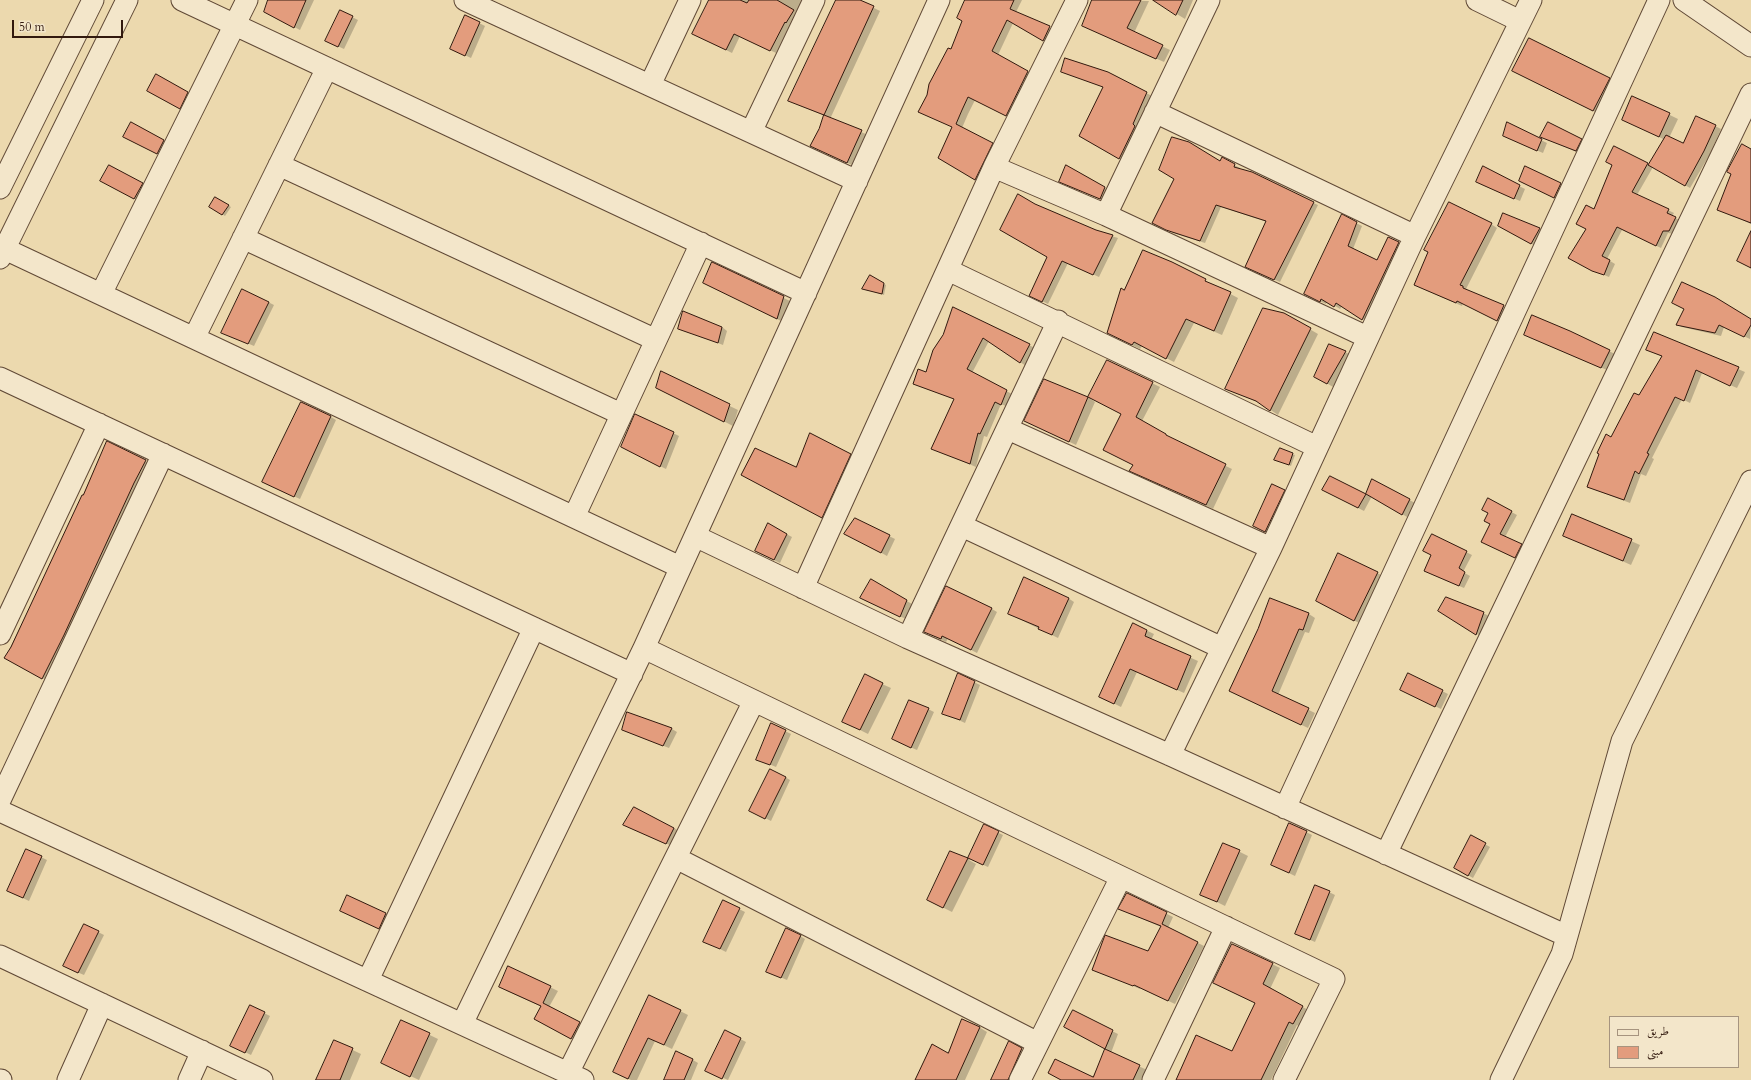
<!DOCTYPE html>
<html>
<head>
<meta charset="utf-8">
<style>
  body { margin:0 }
  #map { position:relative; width:1751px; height:1080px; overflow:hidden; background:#ecd9ae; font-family:Cardo,Amiri,serif }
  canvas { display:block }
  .legend { position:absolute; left:1609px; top:1016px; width:130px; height:52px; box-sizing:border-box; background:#f3e6ca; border:1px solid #a6947f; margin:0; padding:5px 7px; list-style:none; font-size:12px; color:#32190e }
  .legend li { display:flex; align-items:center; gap:8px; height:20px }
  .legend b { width:20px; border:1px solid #a6947f }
  .scale { position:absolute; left:12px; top:20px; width:111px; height:18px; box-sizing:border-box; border:2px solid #32190e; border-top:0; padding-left:5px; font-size:12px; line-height:14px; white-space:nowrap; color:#32190e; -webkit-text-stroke:3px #f3e6ca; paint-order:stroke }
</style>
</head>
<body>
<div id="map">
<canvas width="1751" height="1080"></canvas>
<ul class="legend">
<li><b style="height:5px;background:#f3e6ca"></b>طريق</li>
<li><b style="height:11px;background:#e39c7d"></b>مبنى</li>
</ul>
<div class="scale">50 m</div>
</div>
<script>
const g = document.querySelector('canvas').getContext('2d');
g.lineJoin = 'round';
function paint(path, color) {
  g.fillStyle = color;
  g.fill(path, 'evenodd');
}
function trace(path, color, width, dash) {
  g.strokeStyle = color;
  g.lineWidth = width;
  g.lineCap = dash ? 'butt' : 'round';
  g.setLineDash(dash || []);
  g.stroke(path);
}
const shadow = new Path2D(`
  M269,0H314L300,30L271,15Z
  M709,0H804L776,53L740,36L732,53L698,36Z
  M836,0H858L880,11L830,119L868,135L854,166L818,149L820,130L825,116L796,104Z
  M972,0H1022L1016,12L1056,31L1050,44L1013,23L998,55L1034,76L1012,119L975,100L968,114L962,128L998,147L982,182L940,158L953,128L952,51Z
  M1093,0L1149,1L1134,33L1170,50L1164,62L1090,29Z
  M1154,0H1193L1185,19Z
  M340,11L358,20L344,49L331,43Z
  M465,16L485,26L471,58L456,51Z
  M1107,73L1152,96L1125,162L1080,136L1104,87L1067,74Z
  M157,76L193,96L185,111L148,91Z
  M1525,77L1609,79L1620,85L1605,117Z
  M1633,97L1678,119L1669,138L1684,145L1697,117L1721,129L1710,154L1690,188L1653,167L1637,195L1674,213L1672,216L1681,221L1674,234L1668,233L1661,248L1622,230L1607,259L1615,264L1609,277L1599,273L1569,258L1587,229L1614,165V148L1649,165L1665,140L1623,119Z
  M131,124L169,143L163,156L130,139Z
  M1508,124L1547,143L1543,153L1510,139Z
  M1547,139H1581L1587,143L1581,154Z
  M1751,150V224L1718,209L1732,174Z
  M1222,159L1240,168L1239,169L1318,205L1280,282L1252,270L1267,222L1221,207L1205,243L1173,233L1159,226Z
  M109,166L147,187L140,202L102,180Z
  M1066,166L1110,191L1106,202L1066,185Z
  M1484,168L1525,189L1520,201L1482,185Z
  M1525,168L1566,187L1560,201L1520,181Z
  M216,198L231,207L225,216L210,206Z
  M1035,205L1095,231L1118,238L1099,277L1068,263L1048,304L1036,298L1048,256Z
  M1503,214L1545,232L1537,247L1500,226Z
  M1342,216L1362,226L1353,249L1377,261L1399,243L1404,246L1368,322L1342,306L1340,309L1327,301L1326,304L1311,297Z
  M1491,224L1497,228L1466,289L1469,292L1510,310L1503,323L1463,303L1462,306L1421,288Z
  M712,263L792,302L785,323L704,283Z
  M1172,263L1238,298L1222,335L1194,323L1174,362L1142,346L1140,349L1115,337L1124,291Z
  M870,277L886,285L884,295L864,289Z
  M268,302L274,305L254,346L228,335Z
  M953,308L1035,348L1026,366L989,341L972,373L1012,394L1008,407L1001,404L987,437L984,436L976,467L933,449L955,399L914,384L926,374L944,335Z
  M1284,314L1318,334L1278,415L1262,404L1226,389Z
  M1751,320L1750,339L1724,327L1721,336L1682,327L1677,324Z
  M722,327L727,331L723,345L679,328Z
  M1570,332L1615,354L1607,370L1531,338Z
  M1654,333L1745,372L1737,388L1702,373L1690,403L1682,399L1652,458L1654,459L1646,476L1641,474L1630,503L1588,487L1611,438L1640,396L1663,357L1654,353Z
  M1345,352L1351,355L1333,387L1315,376Z
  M1107,361L1160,387L1142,421L1172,440L1232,469L1213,509L1138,474L1122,414L1091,398V399L1095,402L1076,445L1025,421L1044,380L1088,398Z
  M662,373L738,410L733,426L666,392Z
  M636,415L679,436L666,469L628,450Z
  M331,417L336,420L300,499L269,485Z
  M107,443L151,464L48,681L5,658L84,497Z
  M1292,454L1295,455L1291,466L1278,461Z
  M850,455L858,459L830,521L750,479Z
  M1330,477L1366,495L1373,480L1415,503L1407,517L1372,496L1364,511L1329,493Z
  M1284,491L1290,494L1271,534L1254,526Z
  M1489,500L1517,515L1505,537L1526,548L1520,560L1488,544L1491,523Z
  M1573,515L1640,545L1631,565L1564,535Z
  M855,519L895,539L887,556L846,533Z
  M769,525L792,537L780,563L761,554Z
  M1466,552L1472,555L1463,572L1470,576L1464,588L1431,574Z
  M1377,573L1383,576L1359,623L1317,601Z
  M871,580L912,604L906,619L866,601Z
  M1068,598L1074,602L1058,638L1009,614Z
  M992,609L997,612L977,653L948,638L946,642L931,635Z
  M1440,611L1483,613L1489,616L1482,637Z
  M1309,614L1315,618L1309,633L1305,632L1278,695L1315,713L1308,728L1237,694Z
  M1133,624L1154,634L1151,640L1198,661L1184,693L1137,672L1121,707L1107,700Z
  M974,682L980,685L965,723L943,713Z
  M882,684L891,688L868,734L852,726Z
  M1442,691L1448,694L1441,709L1406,692Z
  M928,709L934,712L917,750L898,742Z
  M771,724L791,734L776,767L757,759Z
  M672,729L677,732L669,748L628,732Z
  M785,777L790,780L771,821L756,813Z
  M1290,824L1312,835L1295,876L1272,865Z
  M984,826L1003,835L988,867L970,859L969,860L976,864L952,912L928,900L951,852L968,859Z
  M630,828H674L679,831L672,846Z
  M1472,837L1490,847L1473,878L1455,868Z
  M1224,844L1248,856L1225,906L1201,894Z
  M26,850L47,860L29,901L8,891Z
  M1329,892L1335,895L1315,942L1301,936Z
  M1127,894L1173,917L1168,928L1204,946L1175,1004L1140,988V989L1093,969L1148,952L1161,927L1120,909Z
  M348,896L391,917L385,931L346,913Z
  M739,909L745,912L726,952L710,944Z
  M84,925L104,935L84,975L70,969Z
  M800,936L805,939L787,980L773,974Z
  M1272,964L1280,968L1270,989L1310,1011L1301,1028L1297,1025L1271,1080H1182L1233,1052L1256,1003L1222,987Z
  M509,967L558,991L549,1007L587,1027L579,1042L542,1023V1007L507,991Z
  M650,996L688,1015L672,1049L655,1041L637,1080H631L621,1076Z
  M1073,1012L1118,1034L1111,1053L1147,1070L1142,1080H1062L1092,1078L1107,1049L1071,1030Z
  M264,1013L270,1016L251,1055L237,1048Z
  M401,1021L438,1039L419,1080L389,1066Z
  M979,1027L987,1032L965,1080H916Z
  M725,1031L746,1042L728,1080L712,1073Z
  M334,1041L361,1054L350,1080H317Z
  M1009,1043L1027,1052L1014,1080H993Z
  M693,1060L698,1063L691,1080H665Z`);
const building = new Path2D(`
  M268,0H306L294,28L264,12Z
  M709,0H740L747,3L749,0H777L794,10L786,23L785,22L770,51L734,34L726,50L692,34Z
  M836,0H860L874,6L824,115L788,101Z
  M965,0H1014L1010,9L1050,26L1043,41L1007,20L992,51L1028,71L1006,116L968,97L962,110L956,124L993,143L975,180L938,158L952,127L918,112L927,95L929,84L948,48L951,49L962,21L957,18Z
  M1092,0H1141L1127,28L1163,45L1156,59L1082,26Z
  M1153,0H1183L1176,15Z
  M340,10L353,16L338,47L325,41Z
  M465,15L480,22L465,56L450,49Z
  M1529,38L1610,78L1593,111L1512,71Z
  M1065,58L1108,72L1147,92L1133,124L1135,126L1119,159L1079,136L1103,87L1061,72Z
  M156,74L188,92L180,109L147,91Z
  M1632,96L1670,113L1659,137L1622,120Z
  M824,115L862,130L847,163L810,146L819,129Z
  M1696,116L1716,125L1704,151L1685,186L1648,165L1666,135L1683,143Z
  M131,122L164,140L157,154L123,137Z
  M1507,122L1542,139L1537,151L1503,136Z
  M1548,122L1582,139L1576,151L1540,137Z
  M1172,137L1189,142L1220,161L1222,157L1235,164L1234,167L1252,172L1314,202L1274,280L1245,267L1266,221L1216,205L1200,241L1166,230L1152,223L1174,179L1159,170Z
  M1742,144L1751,149V223L1717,210L1731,174L1727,172Z
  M1614,146L1648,163L1632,192L1669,209L1667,213L1676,217L1669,231H1663L1656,246L1617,227L1602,256L1610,260L1604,275L1592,271L1568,258L1586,229L1576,224L1586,205L1594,209L1612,165L1606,162Z
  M109,165L143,183L134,199L100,181Z
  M1066,165L1105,187L1100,199L1059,182Z
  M1483,166L1520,185L1514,199L1476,182Z
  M1525,166L1561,183L1554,198L1519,181Z
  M1018,194L1035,204L1096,230L1113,235L1093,275L1062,261L1042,302L1029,296L1047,257L1000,230Z
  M215,197L229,205L222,215L209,207Z
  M1449,202L1492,223L1460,285L1463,286V288L1504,305L1497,321L1457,301L1456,303L1414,285L1428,252L1424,250Z
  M1503,213L1540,228L1531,244L1498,226Z
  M1342,214L1357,222L1348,246L1377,260L1388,237L1399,242L1362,320L1336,303L1334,307L1321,299L1320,302L1304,294Z
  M1751,231V268L1737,261Z
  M1143,250L1172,262L1206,279L1205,281L1231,292L1214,331L1186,319L1166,359L1134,342L1132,345L1107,333L1121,288L1124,290Z
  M712,262L784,296L777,319L703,283Z
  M870,275L884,283L882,294L862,289Z
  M1682,282L1715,297L1751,319V325L1744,337L1719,325L1715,333L1676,325L1684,309L1672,303Z
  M242,289L269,302L248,344L221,333Z
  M953,307L1030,344L1020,363L983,338L967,369L1007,390L1001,405L995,402L980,434L978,433L970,464L931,449L954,399L913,384L918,369L926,372L933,350L943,335Z
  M1263,308L1284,313L1311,328L1270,411L1256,401L1225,389Z
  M683,311L722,327L718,343L678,329Z
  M1532,315L1570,331L1610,350L1601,368L1524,335Z
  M1654,332L1739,367L1730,386L1696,370L1684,401L1675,397L1647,453L1649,454L1639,474L1635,471L1624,500L1587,487L1599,454L1597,453L1606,434L1611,437L1634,393L1639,395L1662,356L1646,350Z
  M1329,344L1346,351L1327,384L1314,377Z
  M1107,360L1153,382L1136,417L1166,434V435L1226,464L1206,505L1129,471L1133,465L1103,450L1121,414L1088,397Z
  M661,371L730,404L724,422L656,388Z
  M1044,379L1088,397L1069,442L1024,421Z
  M301,402L331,416L294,497L262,482Z
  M635,414L674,432L660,467L621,447Z
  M810,433L851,454L822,518L741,475L755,448L796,467Z
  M107,441L146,460L134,483L64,635L42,679L4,658L11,647L82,495H83Z
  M1280,448L1293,453L1289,465L1274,460Z
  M1330,476L1366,494L1358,508L1322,490Z
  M1372,479L1410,499L1402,515L1366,494Z
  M1272,484L1285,490L1265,532L1253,526Z
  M1488,498L1512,511L1500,534L1522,544L1515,558L1481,542L1490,524L1484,521L1488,513L1482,510Z
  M1572,514L1632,539L1623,561L1563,536Z
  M855,518L890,535L881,553L844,534Z
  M768,523L787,534L774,560L755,551Z
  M1432,534L1467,551L1459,568L1465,572L1459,586L1424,571L1431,555L1423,551Z
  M1338,553L1378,572L1354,621L1316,601Z
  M1024,577L1069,598L1052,635L1038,629L1039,627L1008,614Z
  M871,579L907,600L900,617L860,598Z
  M946,586L992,608L971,650L942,636L941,639L924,632Z
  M1446,597L1484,612L1476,635L1438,611Z
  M1270,598L1309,613L1303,630L1299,629L1272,691L1309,708L1301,725L1229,691L1258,629Z
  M1133,623L1147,630L1145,636L1191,656L1177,690L1130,669L1114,704L1099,697Z
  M958,673L975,681L960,720L942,714Z
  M1408,673L1443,690L1435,707L1400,690Z
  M865,674L883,683L860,730L842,722Z
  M909,700L929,708L911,748L892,739Z
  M627,712L672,728L663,746L622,730Z
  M771,723L786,730L770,765L756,760Z
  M770,769L786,777L765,819L749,811Z
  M634,807L674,828L666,844L623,825Z
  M1289,823L1307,831L1289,873L1271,865Z
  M984,824L999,831L983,865L968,858Z
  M1471,835L1486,843L1468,876L1454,868Z
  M1223,843L1240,850L1217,902L1200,895Z
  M26,849L42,856L23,898L7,891Z
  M950,851L968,858L943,908L927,900Z
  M1315,885L1330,891L1310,940L1295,934Z
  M1127,893L1167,912L1162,924L1198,942L1168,1001L1134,985L1133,986L1092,970L1105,935L1148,951L1161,926L1118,909Z
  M347,895L386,913L379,929L340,911Z
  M723,900L740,908L720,949L703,942Z
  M84,924L99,931L78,973L63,966Z
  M786,928L801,935L781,978L766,972Z
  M1232,944L1273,963L1263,984L1303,1006L1293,1024L1289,1022L1261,1080H1176L1196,1035L1232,1051L1255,1003L1213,983Z
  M508,966L551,986L543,1003L580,1022L571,1039L534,1019L541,1006L499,987Z
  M649,995L681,1010L664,1045L648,1038L628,1079L613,1072Z
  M250,1005L265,1012L245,1053L230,1046Z
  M1073,1010L1113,1030L1105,1049L1064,1027Z
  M962,1019L980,1027L956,1080H915L932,1044L948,1053Z
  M401,1020L430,1033L410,1077L381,1063Z
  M725,1030L741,1038L722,1079L705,1071Z
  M334,1040L353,1048L340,1080H316Z
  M1009,1041L1022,1048L1008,1080H991Z
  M1105,1049L1140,1065L1133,1080H1061L1048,1073L1055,1059L1093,1077Z
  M676,1051L693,1059L684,1080H664Z`);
const minor = new Path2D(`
  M182,0L806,293
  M465,0L857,181
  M1477,0L1520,21
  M1684,0L1751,46
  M650,85L690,0
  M1155,112L1415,236
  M751,132L814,0
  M279,165L656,340
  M994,167L1106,215L1367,337
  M0,188L93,0
  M1106,215L1209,0
  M243,238L621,414
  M5,249L680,567
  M0,258L127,0
  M948,270L1317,447
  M101,294L247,0
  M194,338L327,68
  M0,378L632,674
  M1008,429L1271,548
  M574,517L701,243
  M962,526L1222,648
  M695,536L908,638L1170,755L1567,936
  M803,588L994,167L1077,0
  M0,634L99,424
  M908,638L1058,321
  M644,648L1334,979L1284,1080
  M1170,755L1271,548L1415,236L1531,0
  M0,800L163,454
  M1285,808L1659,0
  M0,811L583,1080
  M1386,854L1751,94
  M676,858L1038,1043
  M0,956L262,1080
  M368,980L534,628
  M462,1024L644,648L939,0
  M568,1073L754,701
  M0,1080H1
  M68,1080L102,1004
  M189,1080L202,1051
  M1020,1080L1121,877
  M1153,1080L1226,927
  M1501,1080L1562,954L1622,741L1751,481`);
paint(shadow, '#0003');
paint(building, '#e39c7d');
trace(building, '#32190e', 1);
trace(minor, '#604936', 23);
trace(minor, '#f3e6ca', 21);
</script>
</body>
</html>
